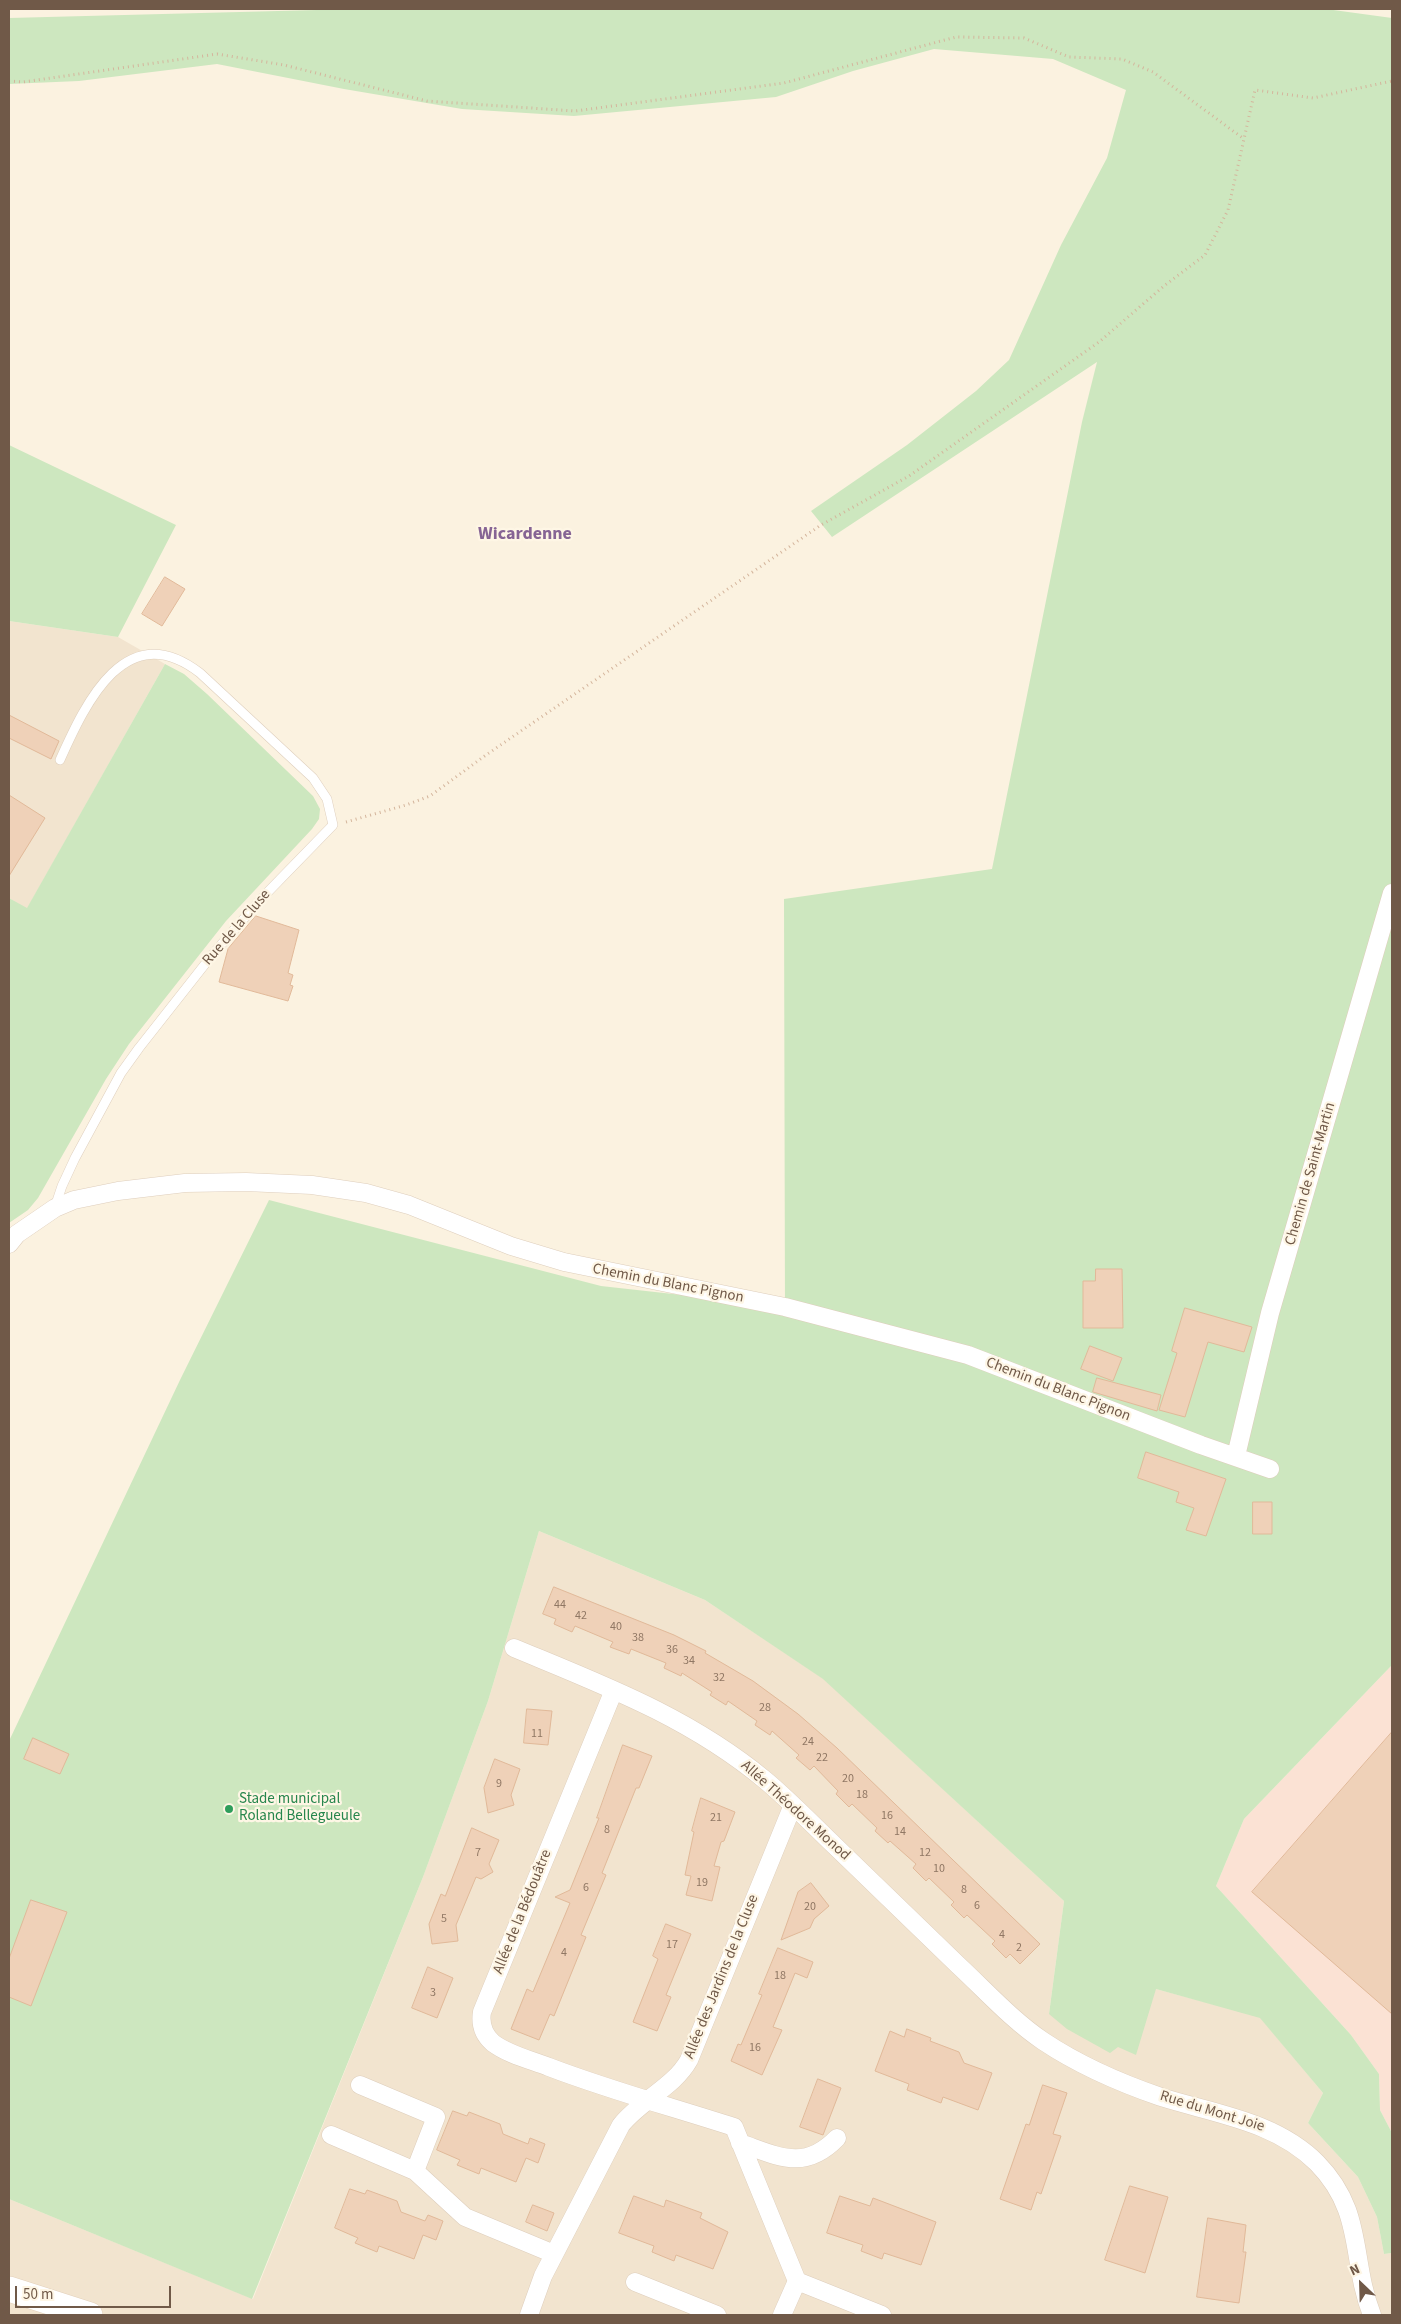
<!DOCTYPE html>
<html>
<head>
<meta charset="utf-8">
<style>
  body { margin:0 }
  #map { position:relative; width:1401px; height:2324px; overflow:hidden; background:#fbf2e0; font-family:"Source Sans 3",sans-serif }
  canvas { display:block }
  .frame { position:absolute; inset:0; border:10px solid #705948; pointer-events:none }
  .north { position:absolute; left:1336px; top:2259px; width:50px; height:50px; -webkit-text-stroke:4px #fef6e5; paint-order:stroke; rotate:336deg; font-size:14px; font-weight:700; line-height:20px; text-align:center; color:#705948 }
  .north::after { content:''; display:block; margin:auto; width:18px; height:22px; background:#705948; clip-path:polygon(50% 0,100% 100%,50% 72%,0 100%) }
  .scale { position:absolute; left:15px; top:2286px; width:156px; height:22px; box-sizing:border-box; border:2px solid #705948; border-top:0; padding-left:6px; font-size:15px; line-height:18px; white-space:nowrap; color:#705948; -webkit-text-stroke:4px #fef6e5; paint-order:stroke }
</style>
</head>
<body>
<div id="map">
<canvas width="1401" height="2324"></canvas>
<div class="frame"></div>
<div class="north">N</div>
<div class="scale">50 m</div>
</div>
<script>
const g = document.querySelector('canvas').getContext('2d');
g.lineJoin = 'round';
function paint(path, color) {
  g.fillStyle = color;
  g.fill(path, 'evenodd');
}
function trace(path, color, width, dash) {
  g.strokeStyle = color;
  g.lineWidth = width;
  g.lineCap = dash ? 'butt' : 'round';
  g.setLineDash(dash || []);
  g.stroke(path);
}
function drawText(font, color, halo, rows, align = 'center') {
  g.font = font + ' "Source Sans 3",sans-serif';
  g.lineWidth = 4.5;
  g.setLineDash([]);
  g.textBaseline = 'middle';
  g.strokeStyle = halo;
  g.fillStyle = color;
  for (const [text, x, y, turn = 0] of rows) {
    g.save();
    g.translate(x, y);
    g.rotate((+turn || 0) * Math.PI / 180);
    g.textAlign = isNaN(turn) ? turn : align;
    if (halo) g.strokeText(text, 0, 0);
    g.fillText(text, 0, 0);
    g.restore();
  }
}
const residential = new Path2D(`
  M9,621L118,637L165,664L27,909L9,898Z
  M539,1531L705,1600L824,1679L1064,1901L1049,2014L1156,1989L1260,2017L1323,2093L1308,2123L1358,2177L1377,2217L1384,2254L1392,2253V2315H9V2199L253,2299L423,1877L488,1701Z`);
const commercial = new Path2D(`
  M1392,1665V2133L1380,2110L1379,2074L1351,2035L1216,1886L1244,1819Z`);
const green = new Path2D(`
  M355,9H1326L1392,18V1665L1244,1819L1216,1886L1351,2035L1379,2074L1380,2110L1392,2133V2253L1384,2254L1377,2217L1358,2177L1308,2123L1323,2093L1260,2018L1156,1989L1136,2055L1118,2047L1110,2053L1067,2029L1049,2014L1064,1901L823,1679L705,1600L539,1531L488,1701L423,1877L252,2299L9,2199V1741L180,1380L269,1200L601,1286L718,1299L785,1314L784,899L992,869L1082,422L1097,362L832,537L811,511L907,445L976,391L1009,360L1061,245L1107,158L1126,90L1053,59L934,49L853,71L776,97L574,116L462,109L344,89L217,64L79,81L9,84V18Z
  M9,445L176,525L118,637L9,621Z
  M165,664L184,674L207,694L313,796L320,809L319,819L312,829L226,921L129,1044L106,1079L38,1198L28,1210L9,1223V898L27,908Z`);
const building = new Path2D(`
  M165,577L185,589L162,626L142,614Z
  M9,715L59,741L51,759L9,738Z
  M9,795L45,818L9,876Z
  M256,916L299,930L288,973L293,975L290,985L293,986L288,1001L219,982L228,949Z
  M1096,1269H1122L1123,1328H1083V1281H1095Z
  M1185,1308L1252,1327L1244,1352L1208,1342L1185,1417L1159,1410L1177,1353L1172,1351Z
  M1090,1346L1122,1358L1113,1381L1081,1369Z
  M1097,1378L1161,1395L1157,1411L1093,1392Z
  M1146,1452L1226,1479L1206,1536L1186,1530L1194,1508L1176,1502L1179,1492L1138,1478Z
  M1253,1502H1272V1534H1253Z
  M554,1587L674,1635L706,1651L705,1653L753,1681L798,1714L837,1748L1040,1944L1020,1964L1010,1954L1006,1958L992,1944L995,1941L967,1915L964,1918L951,1905L954,1902L929,1878L926,1881L913,1868L916,1864L890,1841L888,1843L875,1831L877,1828L852,1804L849,1807L836,1794L838,1791L814,1766L810,1770L796,1758L799,1755L772,1731L770,1735L755,1725L757,1721L728,1701L726,1705L710,1695L712,1692L682,1673L681,1676L664,1668L666,1663L631,1649L629,1654L610,1647L613,1642L575,1626L572,1632L554,1624L556,1619L543,1614Z
  M527,1709L552,1711L548,1745L524,1743Z
  M1392,1732V2014L1252,1892Z
  M33,1738L69,1754L60,1774L24,1759Z
  M623,1745L652,1756L639,1788H636L602,1873L606,1875L581,1935L586,1937L554,2016L550,2014L539,2040L511,2029L527,1989L533,1992L570,1903L555,1897L570,1890L599,1818H597Z
  M495,1759L520,1769L511,1795L514,1805L488,1813L484,1788Z
  M701,1798L735,1812L724,1841L721,1842L714,1866L720,1867L712,1901L686,1895L691,1876L685,1875L694,1832L692,1831Z
  M472,1828L499,1840L489,1864L493,1872L481,1879L476,1877L456,1925L458,1941L432,1944L429,1924L441,1894L445,1896Z
  M811,1883L829,1906L814,1919L810,1928L781,1940L798,1892Z
  M31,1900L67,1912L31,2006L9,1997V1959Z
  M666,1924L691,1934L666,1995L671,1997L657,2031L633,2022L658,1959L653,1956Z
  M778,1948L813,1962L807,1978L795,1973L773,2027L782,2030L762,2075L731,2061L738,2044L741,2045L762,1995L759,1994Z
  M428,1967L453,1978L437,2018L412,2008Z
  M907,2029L931,2038L930,2041L959,2052L964,2063L992,2073L978,2110L943,2097L941,2103L907,2090L909,2084L875,2071L890,2031L904,2037Z
  M818,2079L841,2088L823,2135L800,2127Z
  M1043,2085L1067,2093L1053,2134L1061,2136L1041,2194L1037,2192L1031,2210L1000,2199L1026,2124L1029,2125Z
  M453,2111L467,2116L469,2112L500,2124L503,2134L528,2144L530,2138L545,2144L538,2163L526,2158L516,2182L481,2168L479,2174L457,2165L460,2160L437,2150Z
  M1130,2186L1168,2197L1145,2273L1105,2260Z
  M350,2189L365,2194L367,2190L397,2201L401,2212L425,2221L428,2215L443,2221L436,2240L423,2235L414,2259L379,2246L377,2252L355,2243L358,2238L335,2228Z
  M634,2196L664,2207L666,2200L702,2213L700,2218L728,2232L713,2269L676,2255L674,2261L652,2252L654,2246L619,2233Z
  M840,2196L870,2206L873,2198L936,2222L921,2265L884,2253L882,2259L861,2251L863,2245L827,2233Z
  M533,2205L554,2213L547,2231L526,2222Z
  M1208,2218L1246,2225L1243,2252H1246L1239,2303L1197,2297Z`);
const path = new Path2D(`
  M9,81L23,82L217,54L284,65L427,101L575,111L784,83L956,37L1024,38L1069,57L1122,59L1153,72L1244,139
  M346,822L406,805L430,796L486,755L821,525L909,476L1099,342L1164,286L1205,255L1228,210L1255,90L1313,98L1392,81`);
const service = new Path2D(`
  M55,1207L62,1186L75,1158L121,1073L139,1048L213,954L261,899L333,825L327,799L313,778L200,673C126,616 86,702 60,760`);
const minor = new Path2D(`
  M9,1244L17,1234L55,1208L74,1200L118,1191L185,1183L246,1182L312,1185L366,1193L409,1205L511,1246L564,1262L785,1307L968,1355L1201,1445L1270,1469
  M1236,1456L1270,1313L1392,893
  M514,1648C603,1685 689,1717 765,1780C789,1800 812,1824 835,1846C876,1886 917,1925 958,1965C986,1991 1012,2020 1043,2041C1079,2065 1120,2083 1161,2097C1215,2114 1275,2121 1317,2163C1365,2212 1350,2259 1372,2315
  M614,1690L482,2012C480,2024 484,2035 493,2043C509,2055 531,2060 549,2067C609,2090 672,2107 734,2127L797,2281L882,2315
  M360,2085L436,2117L415,2171
  M331,2135L415,2171L465,2217L554,2254
  M740,2143C778,2156 804,2172 837,2138
  M635,2282L717,2315
  M529,2315L543,2276L621,2125C641,2100 674,2087 689,2060L793,1805
  M782,2315L797,2281`);
const secondary = new Path2D(`
  M9,2289L90,2315`);
const markers = [
  [229,1809,5,"#2e9e5b"]
];
const numberNames = [
  ["44",560,1605],
  ["42",581,1616],
  ["40",616,1627],
  ["38",638,1638],
  ["36",672,1650],
  ["34",689,1661],
  ["32",719,1678],
  ["28",765,1708],
  ["11",537,1734],
  ["24",808,1742],
  ["22",822,1758],
  ["20",848,1779],
  ["9",499,1784],
  ["18",862,1795],
  ["16",887,1816],
  ["21",716,1818],
  ["8",607,1830],
  ["14",900,1832],
  ["7",478,1853],
  ["12",925,1853],
  ["10",939,1869],
  ["19",702,1883],
  ["6",586,1888],
  ["8",964,1890],
  ["6",977,1906],
  ["20",810,1907],
  ["5",444,1919],
  ["4",1002,1935],
  ["17",672,1945],
  ["2",1019,1948],
  ["4",564,1953],
  ["18",780,1976],
  ["3",433,1993],
  ["16",755,2048]
];
const streetNames = [
  ["Rue de la Cluse",237,928,-49],
  ["Chemin de Saint-Martin",1311,1174,-74],
  ["Chemin du Blanc Pignon",668,1284,11],
  ["Chemin du Blanc Pignon",1058,1390,21],
  ["Allée Théodore Monod",795,1811,42],
  ["Allée de la Bédouâtre",523,1912,-68],
  ["Allée des Jardins de la Cluse",722,1977,-68],
  ["Rue du Mont Joie",1212,2112,17]
];
const leisureNames = [
  ["Stade municipal",239,1800],
  ["Roland Bellegueule",239,1817]
];
const quarterNames = [
  ["Wicardenne",525,535]
];
paint(residential, '#f2e4cf');
paint(commercial, '#fbe2d4');
paint(green, '#cde7bf');
paint(building, '#efd1b8');
trace(building, '#e1b999', 1);
trace(service, '#decebc', 10);
trace(minor, '#decebc', 19);
trace(secondary, '#e3d0bb', 26);
trace(path, '#d4b59c', 3, [1, 4]);
trace(service, '#fff', 9);
trace(minor, '#fff', 18);
trace(secondary, '#fff', 25);
for (const [x, y, r, color] of markers) {
  const dot = new Path2D();
  dot.arc(x, y, r, 0, 2 * Math.PI);
  g.fillStyle = color;
  g.fill(dot);
  trace(dot, '#fef6e5', 2);
}
drawText('12px', '#907764', null, numberNames);
drawText('15px', '#705948', '#fef6e5', streetNames);
drawText('15px', '#27864d', '#fef6e5', leisureNames, 'left');
drawText('bold 18px', '#866494', '#fef6e5', quarterNames);
</script>
</body>
</html>
